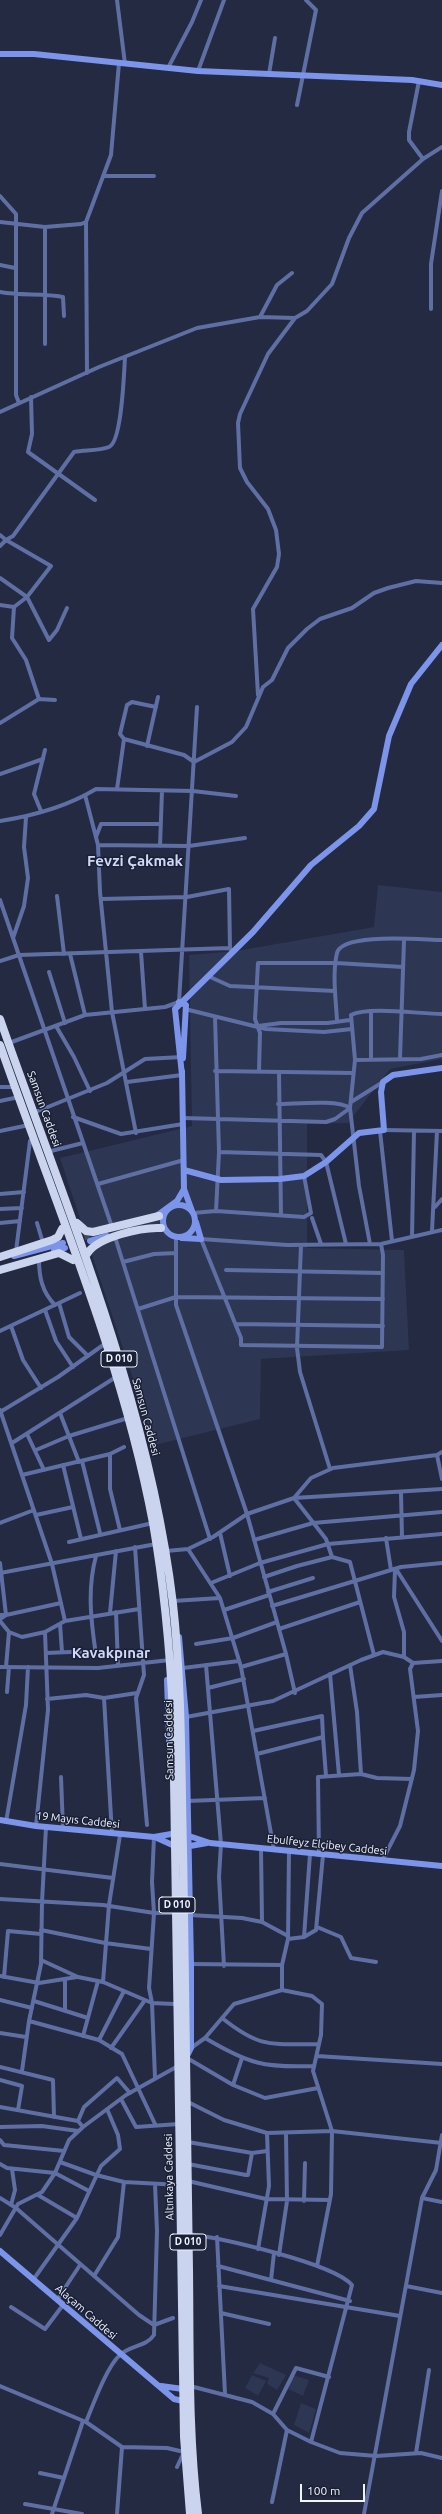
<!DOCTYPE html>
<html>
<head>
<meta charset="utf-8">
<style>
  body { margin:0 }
  #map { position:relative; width:442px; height:2514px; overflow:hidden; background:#232a41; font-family:Ubuntu,sans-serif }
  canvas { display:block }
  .scale { position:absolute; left:300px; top:2484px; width:65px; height:18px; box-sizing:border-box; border:2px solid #f1f5fe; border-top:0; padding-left:5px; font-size:12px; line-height:14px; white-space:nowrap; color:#f1f5fe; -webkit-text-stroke:3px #1a2036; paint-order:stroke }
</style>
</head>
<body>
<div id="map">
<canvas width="442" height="2514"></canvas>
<div class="scale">100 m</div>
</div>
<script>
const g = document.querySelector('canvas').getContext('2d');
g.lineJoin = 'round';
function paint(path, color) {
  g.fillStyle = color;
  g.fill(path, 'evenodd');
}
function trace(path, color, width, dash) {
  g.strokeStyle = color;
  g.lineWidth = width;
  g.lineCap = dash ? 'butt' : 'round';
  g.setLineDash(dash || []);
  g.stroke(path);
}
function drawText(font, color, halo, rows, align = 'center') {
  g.font = font + ' Ubuntu,sans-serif';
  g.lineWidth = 3;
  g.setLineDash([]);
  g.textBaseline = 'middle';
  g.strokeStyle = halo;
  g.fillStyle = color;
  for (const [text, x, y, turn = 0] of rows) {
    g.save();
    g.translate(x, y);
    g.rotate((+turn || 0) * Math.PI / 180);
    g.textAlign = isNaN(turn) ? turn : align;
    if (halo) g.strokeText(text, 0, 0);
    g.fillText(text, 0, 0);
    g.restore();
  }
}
const built = new Path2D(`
  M378,885L442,892V1059L390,1069L348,1123L307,1124V1248L404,1250L409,1350L261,1359L260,1419L155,1445L60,1158L192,1126L189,955L236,951L374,927Z
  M260,2363L286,2375L277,2390L267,2384L269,2378L253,2373Z
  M252,2375L266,2381L258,2396L245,2388Z
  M293,2375L309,2380L303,2396L288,2389Z
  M301,2403L316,2409L309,2433L294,2425Z`);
const secondaryTunnel = new Path2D(`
  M67,1242L89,1236`);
const street = new Path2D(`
  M117,0L125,64
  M168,68L192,22L201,0
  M198,71L224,0
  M269,74L275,38
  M419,81L409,132V140L423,159
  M297,105L316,10L306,0
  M103,176H154
  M0,196L16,214V395L19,403
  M0,222L45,227L81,224L86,222
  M45,227V344
  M0,265L15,268
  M0,292C21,296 42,293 63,297L64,316
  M431,309V264L442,191
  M260,317L277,285L292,273
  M87,373L86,222L111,155L119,63
  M31,397L32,434L28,452L95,500
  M0,412L99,367L197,328L260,317L295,318
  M0,535L6,540L0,546
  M0,578L27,597L49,640L57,630L67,608
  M0,605L14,607L27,597L51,566L6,540L13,536L74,452C85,450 99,451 109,447C122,442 124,372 125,357
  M14,607L12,638L26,660L39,699
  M258,695L253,609L277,567L279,554L276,530L268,509L247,482L240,468L238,423L240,414L268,354L295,318L307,311L332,284L349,238L362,213L423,159L442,147
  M0,723L39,699L55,700
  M124,739L120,734L127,705L132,702L156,707
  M147,746L158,697
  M0,774L43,759
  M117,789L124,739L184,755L194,762L232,742L246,727L263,687L272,680L288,648L307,629L320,619L352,608L374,593L388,588L416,581L442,583
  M85,795L98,845L100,892L112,1012L136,1133
  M41,811L34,794L45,750
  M0,821C32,816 68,806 96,789L193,791L236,796
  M96,837L101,824H161
  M98,845L189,846L245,838
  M160,846L162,791
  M57,896L64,954
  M101,899L187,897L229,889L230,949
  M0,900L112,1227
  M13,938L24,906L28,878L24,847L26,817
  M141,952L145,1009
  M70,954L85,1015
  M0,961L19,955L230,948
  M49,972L65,1023
  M208,976L230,986L335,991
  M185,1009L266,1029L324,1032L352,1029
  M215,1017L219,1152L216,1211
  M337,1021C336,1000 332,974 337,953C342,932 423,940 442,940
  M56,1026L74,1057L90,1091
  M258,1026L281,1023H328L350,1020
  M9,1043L85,1015L165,1007L179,1002L197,707
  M371,1058V1011
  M400,1058L404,941
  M355,1060L421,1059L442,1055
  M215,1071L353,1073
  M259,1071L260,1033L255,1019L258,963H336L403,967
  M279,1072L281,1215
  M127,1082L182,1075
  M0,1087H15
  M0,1101L19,1097
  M351,1102L383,1082
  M33,1113L107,1083L145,1059L182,1057
  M73,1117L121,1134L183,1124
  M183,1118L326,1122L335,1119L350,1108C338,1099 295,1104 278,1104
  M384,1130L442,1131
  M0,1131L29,1125
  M380,1131L392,1241
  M51,1151L83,1143
  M219,1152L321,1155L326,1162L346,1244
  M98,1184L184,1160
  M0,1194L24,1192
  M435,1207L442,1199
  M0,1209L22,1208
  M193,1213L216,1211L304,1217L311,1213L304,1176
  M312,1218L321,1244
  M0,1223L20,1221
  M37,1223L43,1243
  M432,1231L437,1131
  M412,1236L414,1131
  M115,1237L210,1539
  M176,1237V1305L247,1514L286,1654L295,1693
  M370,1244L359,1186L350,1108L355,1060L351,1015C368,1006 420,1014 442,1014
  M381,1244L383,1255L382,1347L241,1345V1338L201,1239L287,1245L381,1244L442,1230
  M301,1245L297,1348L300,1372L330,1469
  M16,1251L30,1141L35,1138
  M39,1259C39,1277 42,1292 55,1305
  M123,1262L154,1254L176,1253
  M226,1270L383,1273
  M59,1303L69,1337L88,1356
  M138,1309L176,1297L383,1299
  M45,1310L56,1341L73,1367
  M236,1324L383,1326
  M11,1326L23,1360L41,1388
  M0,1331L80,1293
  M0,1410L52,1564L65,1621
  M0,1412L58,1377L106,1343
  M60,1413L79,1462
  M27,1434L44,1470
  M12,1443L116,1377
  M36,1450L69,1436L128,1418
  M110,1454V1489L120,1530
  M437,1455L442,1479
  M82,1461L100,1533
  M63,1465L81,1539
  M22,1475L110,1454L124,1447
  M401,1493L402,1537
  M294,1498L442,1489
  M294,1498L326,1539L332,1557
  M36,1515L73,1507
  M0,1523L34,1510
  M220,1533L230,1576
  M386,1538L391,1570
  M254,1540L313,1523L442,1512
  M69,1542L153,1523
  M135,1547L144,1675L136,1698L147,1825
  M188,1549L220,1598L241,1667L274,1850
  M166,1551L188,1549L213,1537L247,1514L294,1498L311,1478L333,1468L437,1455L442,1452
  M0,1563L6,1615H0
  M395,1569L394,1597L404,1632V1657
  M396,1569L442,1641
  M0,1573L156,1544
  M264,1577L297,1566L332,1557L350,1562L374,1655
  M211,1583L260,1563L328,1544L442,1534
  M268,1592L313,1578
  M173,1601L220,1598
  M272,1606L401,1567L442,1563
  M224,1610L269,1595
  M116,1612L118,1665
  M110,1613L116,1551
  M0,1619L6,1615L61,1603
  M0,1621L9,1632L22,1637L45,1632L65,1621L139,1609
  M60,1624L62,1652
  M279,1629L360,1602
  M196,1644L233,1638L277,1622
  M46,1653L95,1651
  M96,1655C91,1621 87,1589 96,1556
  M206,1665L221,1844L219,1877L224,1966
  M0,1667L98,1668L170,1660
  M6,1667L9,1632
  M241,1667L286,1654
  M183,1668L239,1661
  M330,1674L339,1775
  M208,1688L244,1679
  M7,1692L9,1667
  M414,1697L442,1695
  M104,1698L112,1834
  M47,1699L86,1695L104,1698L137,1693
  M186,1717L273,1701L361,1660L383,1652L404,1657L413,1663L442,1661
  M253,1731L322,1716L323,1737
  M257,1754L323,1737L326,1776
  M361,1774L377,1778L412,1779
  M61,1777L63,1829
  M187,1801L265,1798
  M6,1822L26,1705L28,1667
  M36,1826L48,1710L45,1632
  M154,1837L152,1882L154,1913L149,1988L152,2003L155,2078
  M261,1849L262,1922
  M319,1855L318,1777L361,1774L357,1712L350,1665
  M382,1861L400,1826L414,1770L418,1731L410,1669L413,1663
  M0,1864L113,1878
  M0,1899L103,1905L154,1913H172
  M190,1915L242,1918L262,1922L288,1936
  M317,1927L341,1937L351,1958L376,1962
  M41,1930L105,1943L151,1949
  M304,1937L310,1854
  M288,1939L304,1937L316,1930L323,1855
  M41,1960L78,1977L103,1982L152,2003L174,2004
  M191,1964L282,1965
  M0,1976L39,1983L77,1977
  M4,1977L8,1931L41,1934
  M103,1982L109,1905L120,1835
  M282,1990V1965L288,1939L289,1852
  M0,2000L32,2008
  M34,2001L88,2018
  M65,2011V1979
  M222,2018C261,2049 271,2044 319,2044
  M29,2021L99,2040L122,2054L155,2124
  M0,2033L26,2037
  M83,2036L98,1981
  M205,2038C249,2064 264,2068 314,2066
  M99,2040L124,1991
  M111,2048L145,2000
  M191,2048L205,2038L234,2004L282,1990L312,1996L322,2004L321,2035L313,2071L332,2131L331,2194L317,2266
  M317,2056L442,2064
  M187,2058L233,2085L265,2098L318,2088
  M0,2067L53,2080L54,2117
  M22,2071L29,2021L41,1964L42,1902L46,1827
  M0,2080L22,2086L18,2110
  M233,2085L242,2058
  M121,2099L136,2127L179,2124
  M188,2102L224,2120L267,2133L332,2131L442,2143
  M0,2107L78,2121L83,2127
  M78,2121L84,2107L117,2078L130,2093
  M0,2127L42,2126L78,2131
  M0,2140L4,2145L64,2151
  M188,2142L252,2153L267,2151
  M60,2162L96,2175L124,2182L181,2185
  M0,2164L7,2168L55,2173L89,2191
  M188,2164L246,2175H248L252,2153
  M188,2181L266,2199L330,2200
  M38,2195L77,2218
  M0,2198L16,2208L139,2315L154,2325L173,2318
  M422,2198L442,2202
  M304,2201L305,2163
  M11,2205L15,2190L12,2169
  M188,2234C221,2238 333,2263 352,2285L311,2442
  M0,2235L18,2204L42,2192L55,2173L69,2140L83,2127L126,2095L178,2066
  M217,2237L225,2394
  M258,2249L269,2186L267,2133
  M279,2255L287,2201L286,2133
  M218,2266L350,2301
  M94,2276L118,2237L124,2182
  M33,2280L77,2218L101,2166L120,2149L118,2135L107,2109
  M271,2280L274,2253
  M219,2286L400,2316
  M406,2286L442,2293
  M57,2300L80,2265
  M11,2307L45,2329L63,2305
  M221,2313L269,2324
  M0,2386L86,2422L122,2447L167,2448L184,2452L177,2467
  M190,2386L252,2402L273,2414L287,2430L311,2442L340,2453L376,2456L421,2453L442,2458
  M273,2414L296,2368L329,2377
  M86,2422C93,2405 107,2366 120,2355C130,2345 146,2347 154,2335L157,2231L155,2184
  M416,2453L429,2370
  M40,2473L64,2478
  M272,2502L287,2430
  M25,2504L82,2514
  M52,2514L83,2421
  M117,2514L122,2447
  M364,2514L422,2198L436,2170L442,2135`);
const secondary = new Path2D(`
  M0,54H34L198,71L412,80L442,85
  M179,1002L186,1005L183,1058
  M182,1075L175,1009L253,932L311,865L359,826L374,809L389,736L411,684L442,645
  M184,1170L221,1180L280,1179L304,1176L326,1162L359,1133L384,1130L381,1092L383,1082L393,1075L442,1068
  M184,1189L192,1211
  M163 1221a16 16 0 1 1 32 0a16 16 0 1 1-32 0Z
  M155,1217L177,1201L184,1189L182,1071
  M182,1238L201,1239L196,1222
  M90,1241L107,1236
  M54,1251L65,1248
  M14,1256L63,1243
  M179,1637L186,1717L191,1964V2048L187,2056
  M167,1680L170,1768
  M0,1820L36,1826L154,1837L177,1833
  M186,1835L210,1843L442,1866
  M157,1838L179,1848L207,1843
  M0,2251L174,2399L183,2401
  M161,2386L183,2389`);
const highway = new Path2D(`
  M0,1019C67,1211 149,1401 173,1604C182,1685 181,1767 183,1849C186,1989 187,2129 189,2270C190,2351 188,2433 198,2514
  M0,1045C55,1203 122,1358 153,1523C164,1586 170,1650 173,1714L184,2437L190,2514
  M77,1223L86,1231L93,1232L159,1216
  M87,1254C97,1237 142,1227 161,1228
  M0,1257L52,1240L58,1237L62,1229
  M0,1270L59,1253L73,1260`);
const shields = [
  [119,1359,36],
  [177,1905,36],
  [188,2242,36]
];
const shieldNames = [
  ["D 010",119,1359],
  ["D 010",177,1905],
  ["D 010",188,2242]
];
const streetNames = [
  ["Samsun Caddesi",44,1109,70],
  ["Samsun Caddesi",146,1417,75],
  ["Samsun Caddesi",169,1740,-91],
  ["19 Mayıs Caddesi",78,1820,6],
  ["Ebulfeyz Elçibey Caddesi",327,1845,6],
  ["Altınkaya Caddesi",169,2177,-91],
  ["Alaçam Caddesi",86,2312,41]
];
const districtNames = [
  ["Fevzi Çakmak",135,861],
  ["Kavakpınar",111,1653]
];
paint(built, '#2d3652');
trace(secondaryTunnel, '#42485d', 6, [6, 3]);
trace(street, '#5f6fa4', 4);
trace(secondary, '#7c94e9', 6);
trace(highway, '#cbd4ee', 8);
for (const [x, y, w] of shields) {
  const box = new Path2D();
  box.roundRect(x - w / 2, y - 8, w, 16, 3);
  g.fillStyle = '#1a2036';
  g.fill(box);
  trace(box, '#f1f5fe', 1);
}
drawText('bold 10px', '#f1f5fe', null, shieldNames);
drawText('11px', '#f1f5fe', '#1a2036', streetNames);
drawText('bold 15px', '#cfd9f7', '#1a2036', districtNames);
</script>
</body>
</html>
